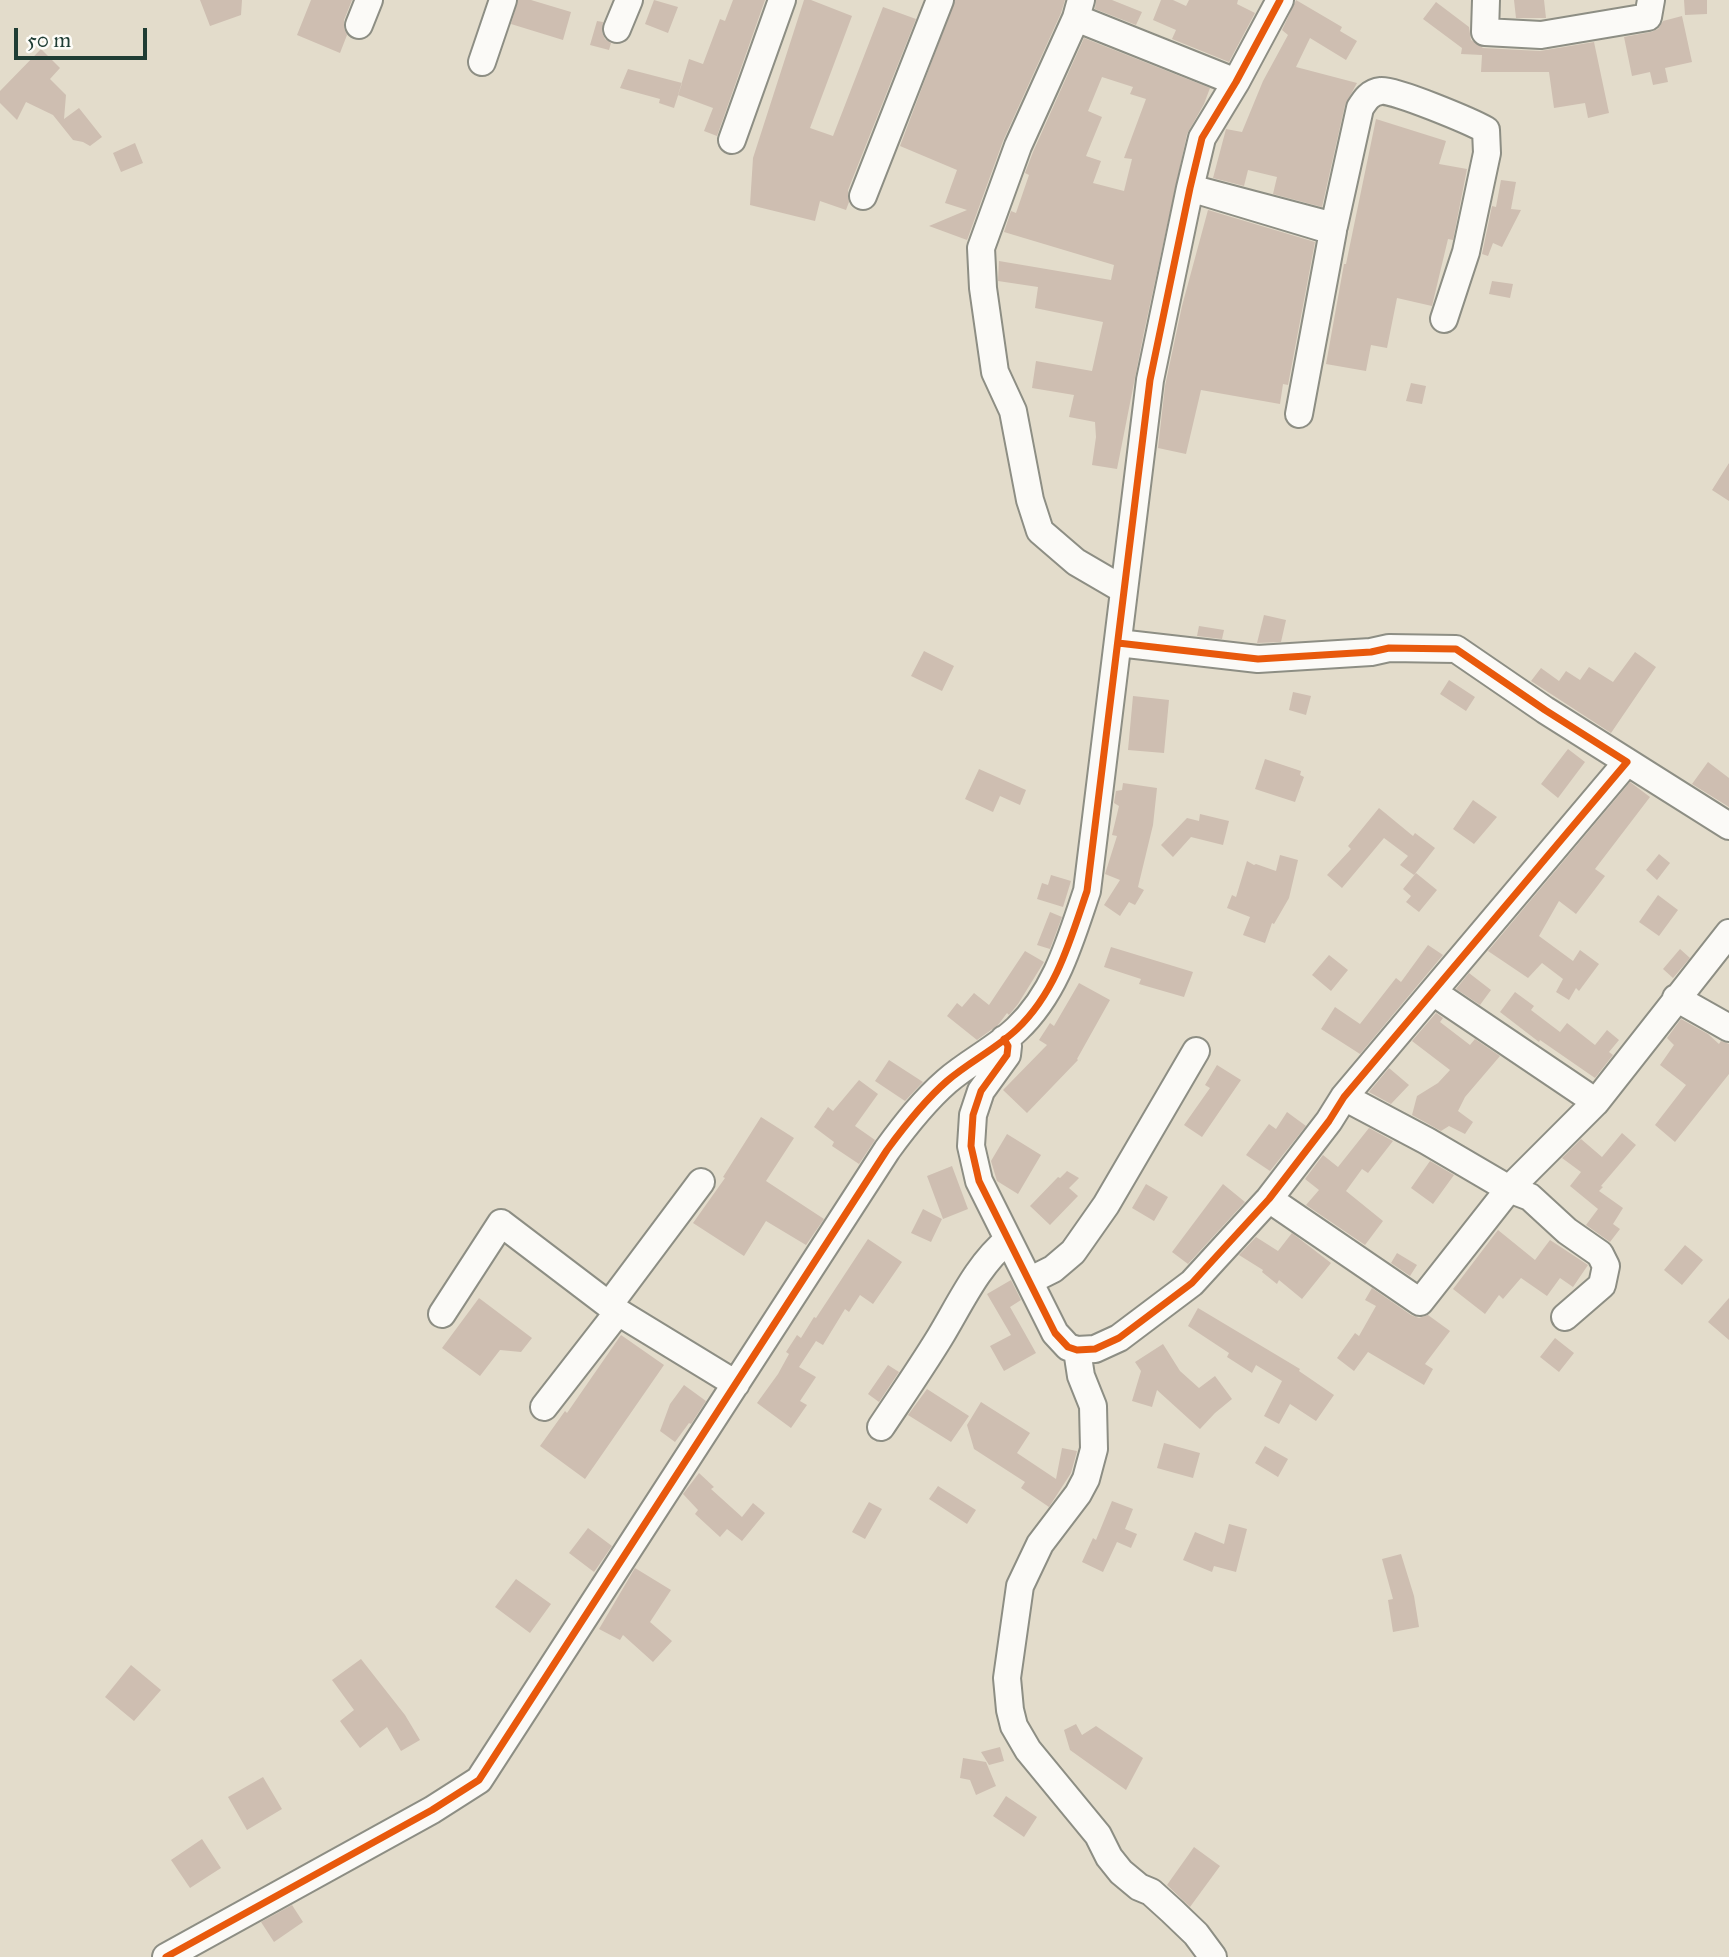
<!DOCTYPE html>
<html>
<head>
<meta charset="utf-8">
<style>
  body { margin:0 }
  #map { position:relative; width:1729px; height:1957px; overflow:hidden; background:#e3dccb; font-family:"IM FELL Great Primer",serif }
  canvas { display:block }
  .scale { position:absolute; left:14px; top:28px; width:133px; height:32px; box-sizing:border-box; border:4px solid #1f3d34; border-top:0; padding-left:9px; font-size:21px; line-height:24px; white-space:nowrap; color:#1f3d34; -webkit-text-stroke:5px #fdfcf7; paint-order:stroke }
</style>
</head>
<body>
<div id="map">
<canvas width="1729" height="1957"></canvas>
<div class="scale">50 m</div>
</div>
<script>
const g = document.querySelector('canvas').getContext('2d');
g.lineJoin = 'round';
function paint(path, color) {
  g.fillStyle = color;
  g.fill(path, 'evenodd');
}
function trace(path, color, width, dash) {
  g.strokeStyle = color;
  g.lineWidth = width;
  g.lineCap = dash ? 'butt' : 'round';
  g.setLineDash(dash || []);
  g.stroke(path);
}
const building = new Path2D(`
  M200,0H242L241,15L210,26Z
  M311,0H352L344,20V28L347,35L340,53L297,35Z
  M518,0H531L571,12L563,40L511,24Z
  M654,0L678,7L668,33L645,24Z
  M733,0H765L717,136L704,131L713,108L678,95L689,59L703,64L720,19L725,21Z
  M804,0H811L852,16L810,128L833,136L883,7L916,19L848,190L849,202L846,210L820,201L815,221L750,205L753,158Z
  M955,0H1065L1061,13L1003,141L967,240L929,226L967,210L945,203L957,170L900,146Z
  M1096,0H1112L1142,12L1136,25L1095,9Z
  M1161,0H1173L1186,6L1189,0H1238L1237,4L1255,13L1229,62L1172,39L1176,30L1153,20Z
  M1296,0L1342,27L1340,31L1357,41L1346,60L1310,38L1296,67L1357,83L1345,105L1322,207L1273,194L1277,177L1248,170L1244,186L1213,178L1226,129L1242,132L1263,81L1288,35L1282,30Z
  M1514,0H1544L1546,18H1516Z
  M1684,0H1707V14L1685,15Z
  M1436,2L1469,27L1471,40L1483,48L1540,51L1594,42L1609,113L1588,118L1585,103L1554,108L1549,72H1481L1482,55L1461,54L1462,48L1423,19Z
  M1682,16L1692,62L1665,68L1668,82L1653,85L1650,72L1632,76L1624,37L1651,32L1658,29L1663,21Z
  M597,21L603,22L602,32L605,39L611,43L609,50L590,45Z
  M1084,38L1210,88L1204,104L1187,134L1144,332L1117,469L1092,465L1096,437L1095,422L1069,417L1074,395L1032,388L1036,361L1092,371L1103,322L1035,308L1038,287L998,281L999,261L1111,280L1114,265L1004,232L1011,211L1016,213L1029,175L1025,173L1033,152ZM1102,77L1133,87L1130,94L1146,99L1124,158L1132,159L1124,191L1093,183L1101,161L1086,156L1102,117L1088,111Z
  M41,49L60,68L50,79L66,95L64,119L79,108L102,137L90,146L83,142L73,140L53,115L26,102L17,120L0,103V91Z
  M628,69L682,83L674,108L659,103L660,99L620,88Z
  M1376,119L1446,141L1439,164L1467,169L1453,240L1448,239L1432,306L1397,298L1387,348L1371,345L1366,371L1326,364L1344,264H1346Z
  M135,143L143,163L121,172L113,153Z
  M1501,180L1516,182L1511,209L1521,210L1502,247L1493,243L1488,256L1482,254L1492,206L1496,207Z
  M1208,210L1315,242L1288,385L1283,384L1280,404L1201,390L1186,454L1158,448L1165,386L1182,306Z
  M1492,281L1513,284L1510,298L1489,294Z
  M1411,383L1426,386L1422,404L1406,401Z
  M1729,463V501L1712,490Z
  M1264,615L1286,620L1281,642L1257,643Z
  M1199,626L1224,630L1222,639L1197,636Z
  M924,651L954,666L942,691L911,676Z
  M1635,652L1656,667L1611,733L1531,681L1541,668L1559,681L1566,671L1580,680L1589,667L1613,682Z
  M1449,680L1475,697L1466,711L1440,694Z
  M1293,692L1311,696L1306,715L1289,710Z
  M1133,696L1169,700L1164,753L1128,750Z
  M1568,749L1585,762L1558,798L1541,784Z
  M1265,759L1301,771L1300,775L1304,777L1295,802L1255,789Z
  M1708,762L1729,778V807L1692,784Z
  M979,769L1026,790L1020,805L1000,796L993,812L965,799Z
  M1630,782L1650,797L1595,869L1605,876L1576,914L1559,901L1539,936L1573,961L1580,950L1599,964L1579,991L1576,988L1569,1000L1556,992L1563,979L1542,963L1528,978L1488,951Z
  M1123,783L1157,788L1153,825L1138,887L1144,890L1135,905L1129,902L1120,916L1104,905L1120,880L1105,874L1117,836L1112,835L1119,806L1114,803L1116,791L1122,790Z
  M1473,800L1497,817L1474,844L1453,829Z
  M1379,808L1413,836L1415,833L1435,848L1414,875L1400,865L1408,856L1384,838L1342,888L1327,875L1351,849L1348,846Z
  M1200,814L1229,821L1223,845L1191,837L1173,857L1161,845L1187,818L1199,821Z
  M1659,854L1670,863L1657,880L1646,870Z
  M1280,855L1298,860L1289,898L1274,924L1272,923L1265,943L1243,935L1250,917L1227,908L1232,895L1236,897L1247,861L1254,865L1256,864L1276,871Z
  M1416,873L1437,890L1419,912L1406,902L1411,896L1403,889Z
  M1051,875L1071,881L1063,907L1037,899L1042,883L1048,885Z
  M1658,895L1678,910L1659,936L1639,922Z
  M1050,912L1062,917L1050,949L1037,945Z
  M1428,945L1443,955L1360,1054L1321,1029L1335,1007L1360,1024L1396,978L1401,982Z
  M1111,947L1193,972L1184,997L1139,984L1141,979L1104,967Z
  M1680,949L1690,958L1673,978L1663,969Z
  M1025,951L1044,962L1018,1004L1009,1015L1007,1013L998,1025L977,1040L947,1016L957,1003L962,1007L974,993L989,1005Z
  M1329,955L1348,970L1331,991L1312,975Z
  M1469,973L1491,990L1480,1005L1456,989Z
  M1079,983L1110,1000L1077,1059L1078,1060L1027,1113L1003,1090L1047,1045L1039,1040L1050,1023L1054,1026Z
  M1515,992L1534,1006L1531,1010L1560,1032L1567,1023L1595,1045L1607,1030L1619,1040L1609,1052L1613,1055L1595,1078L1540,1040L1539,1042L1500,1012Z
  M1436,1013L1443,1018L1440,1022L1470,1045L1475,1039L1500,1056L1465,1097L1458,1111L1473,1122L1465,1134L1449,1126L1441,1131L1412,1115L1417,1096L1438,1083L1450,1070L1412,1041Z
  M1681,1019L1708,1034L1719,1044L1721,1041L1729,1044V1074L1675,1142L1655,1125L1686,1085L1660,1065L1674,1045L1667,1038Z
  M889,1060L923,1082L905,1101L875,1081Z
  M1217,1065L1241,1080L1202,1137L1184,1125L1210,1088L1205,1085Z
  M1389,1068L1409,1085L1391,1104L1369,1092Z
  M859,1080L878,1094L855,1126L875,1140L859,1164L832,1146L834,1142L814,1127L828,1107L833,1111Z
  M1287,1112L1306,1126L1270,1171L1246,1155L1269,1124L1276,1129Z
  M761,1117L794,1138L766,1181L824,1219L806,1245L766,1221L744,1256L693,1223L725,1178L723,1177Z
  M1369,1128L1393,1141L1368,1173L1362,1169L1346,1191L1383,1221L1365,1245L1306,1205L1319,1190L1305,1179L1323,1155L1338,1167Z
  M1622,1133L1636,1145L1601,1186L1603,1187L1599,1191L1623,1208L1613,1224L1620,1229L1610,1242L1586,1225L1598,1209L1570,1186L1581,1172L1562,1158L1581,1139L1602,1157Z
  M1007,1134L1041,1155L1018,1194L997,1181L991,1161Z
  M1430,1161L1454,1175L1433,1204L1411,1188Z
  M952,1166L968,1209L943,1219L927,1176Z
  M1067,1171L1079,1178L1069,1188L1078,1196L1050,1225L1030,1206L1058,1177L1060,1178Z
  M1146,1184L1168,1197L1154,1221L1132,1208Z
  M1223,1184L1245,1202L1188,1264L1172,1252Z
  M923,1209L942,1219L931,1242L911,1233Z
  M1498,1230L1535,1260L1550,1240L1588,1265L1573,1287L1560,1278L1547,1296L1521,1278L1503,1299L1499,1295L1485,1314L1453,1289Z
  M1292,1233L1331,1263L1302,1299L1279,1280L1277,1284L1262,1272L1263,1270L1239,1255L1256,1237L1278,1251Z
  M868,1239L902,1262L873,1304L860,1295L849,1312L845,1309L823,1345L816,1341L799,1367L816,1377L800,1401L807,1405L791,1428L757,1403L778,1374L789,1354L786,1352L797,1335L801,1338L814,1317L816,1318Z
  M1685,1245L1703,1260L1682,1285L1664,1270Z
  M1397,1253L1417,1265L1410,1276L1391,1263Z
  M1011,1280L1021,1300L1010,1307L1036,1353L1004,1371L990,1346L1011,1335L987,1294Z
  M1372,1288L1411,1315L1419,1318L1428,1315L1450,1331L1425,1364L1433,1369L1424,1385L1368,1352L1354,1371L1337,1358L1355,1333L1359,1336L1376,1306L1365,1300Z
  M479,1298L532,1338L521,1352L500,1350L480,1376L442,1348Z
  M1729,1298V1340L1708,1322Z
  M1198,1308L1300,1369L1299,1371L1334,1395L1316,1421L1290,1404L1279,1424L1264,1416L1282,1381L1256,1365L1252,1373L1227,1357L1229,1353L1188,1326Z
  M621,1335L664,1365L585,1479L540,1446L565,1411L567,1413Z
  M1555,1338L1574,1353L1559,1372L1540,1357Z
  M1163,1344L1180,1371L1199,1388L1215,1376L1232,1399L1215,1413L1200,1429L1157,1390L1152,1407L1132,1401L1141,1371L1135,1362Z
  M888,1365L899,1372L879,1402L868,1394Z
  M684,1385L706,1401L691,1424L689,1423L675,1442L660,1431L670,1404Z
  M927,1389L969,1416L951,1442L908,1415Z
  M981,1402L1030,1433L1017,1453L1056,1479L1062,1448L1077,1451L1071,1473L1049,1507L1021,1488L1025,1482L974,1449L967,1425Z
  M1164,1443L1200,1453L1193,1478L1157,1468Z
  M1265,1446L1288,1459L1278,1477L1255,1463Z
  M699,1473L714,1487L711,1489L742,1517L753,1503L765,1513L742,1541L727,1529L720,1537L695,1514L698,1510L683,1494Z
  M938,1486L976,1510L967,1524L929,1499Z
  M1112,1501L1133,1509L1125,1529L1137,1534L1131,1548L1117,1542L1103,1572L1082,1562L1093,1538L1096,1540Z
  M869,1502L882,1509L865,1539L852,1532Z
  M1229,1524L1247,1529L1236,1572L1214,1566L1212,1572L1183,1560L1195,1532L1224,1544Z
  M588,1528L612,1546L594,1572L569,1553Z
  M1401,1554L1414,1596L1419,1627L1393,1632L1388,1600L1393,1599L1382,1559Z
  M635,1568L671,1590L650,1622L672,1641L653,1662L623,1635L620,1640L599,1629Z
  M516,1579L551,1604L530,1633L495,1607Z
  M361,1659L405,1715L420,1740L401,1751L387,1727L360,1748L340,1721L354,1710L332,1680Z
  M131,1665L161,1690L134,1721L105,1697Z
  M1076,1724L1082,1735L1096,1726L1143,1758L1126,1790L1070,1750L1064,1730Z
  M1000,1747L1004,1761L989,1765L981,1752Z
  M963,1758L986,1762L996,1786L976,1795L970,1780L960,1778Z
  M263,1777L282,1809L247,1830L228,1797Z
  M1006,1796L1037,1817L1024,1837L993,1816Z
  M202,1839L221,1868L190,1888L171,1860Z
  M1194,1847L1220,1866L1190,1907L1167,1885Z
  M292,1905L303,1922L274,1942L261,1922Z`);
const minor = new Path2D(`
  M1081,0L1076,18L1018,146L981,248L983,288L995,372L1013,411L1030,500L1040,531L1076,562L1124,590
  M1486,0L1485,32L1541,35L1648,17L1651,0
  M1076,18L1236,82
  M359,25L369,0
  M617,29L629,0
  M482,62L503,0
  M732,140L782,0
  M863,196L940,0
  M1299,414L1333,231L1190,188L1334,226L1360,108C1365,100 1370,92 1381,91C1394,89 1472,122 1486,130L1487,153L1466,252L1444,319
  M1118,643L1258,659L1371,652L1389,648L1456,649L1545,710L1729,826
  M1433,992L1596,1102
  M1676,998L1729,1028
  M1004,1039L1008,1046L1007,1055L981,1091L973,1115L971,1146L979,1181L1055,1333L1068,1347L1077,1350L1095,1349L1119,1338L1192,1283L1269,1199L1329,1121L1344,1097L1627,762
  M1344,1097L1427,1141L1509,1189L1530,1197L1567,1231L1600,1254L1606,1266L1602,1285L1565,1317
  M1269,1199L1420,1302L1509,1189L1596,1102L1729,933
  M1029,1281L1053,1269L1073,1252L1106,1205L1196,1051
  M609,1305L701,1182
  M442,1314L501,1223L618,1312L736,1384
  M1077,1350L1081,1376L1093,1406L1094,1449L1086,1479L1078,1494L1040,1544L1020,1586L1007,1678L1010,1710L1014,1726L1028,1750L1098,1835L1109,1857L1121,1872L1139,1887L1151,1892L1172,1911L1196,1934L1213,1957
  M544,1407L618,1312
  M881,1427C901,1397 921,1368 940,1337C960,1304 978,1264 1008,1240
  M166,1957L432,1810L479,1780L887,1150C906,1124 924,1101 947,1081C969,1062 996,1049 1017,1029C1056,992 1070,941 1087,891L1150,380L1190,188L1202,138L1236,82L1280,0`);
const cycleway = new Path2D(`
  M1004,1039L1008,1046L1007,1055L981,1091L973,1115L971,1146L979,1181L1055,1333L1068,1347L1077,1350L1095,1349L1119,1338L1192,1283L1269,1199L1329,1121L1344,1097L1627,762L1545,710L1456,649L1389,648L1371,652L1258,659L1118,643
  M166,1957L432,1810L479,1780L887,1150C906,1124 924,1101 947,1081C969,1062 996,1049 1017,1029C1056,992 1070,941 1087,891L1150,380L1190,188L1202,138L1236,82L1280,0`);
paint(building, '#cebeb1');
trace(minor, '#8d8e84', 30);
trace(minor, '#fbfaf7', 26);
trace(cycleway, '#e8590c', 7);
</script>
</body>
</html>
